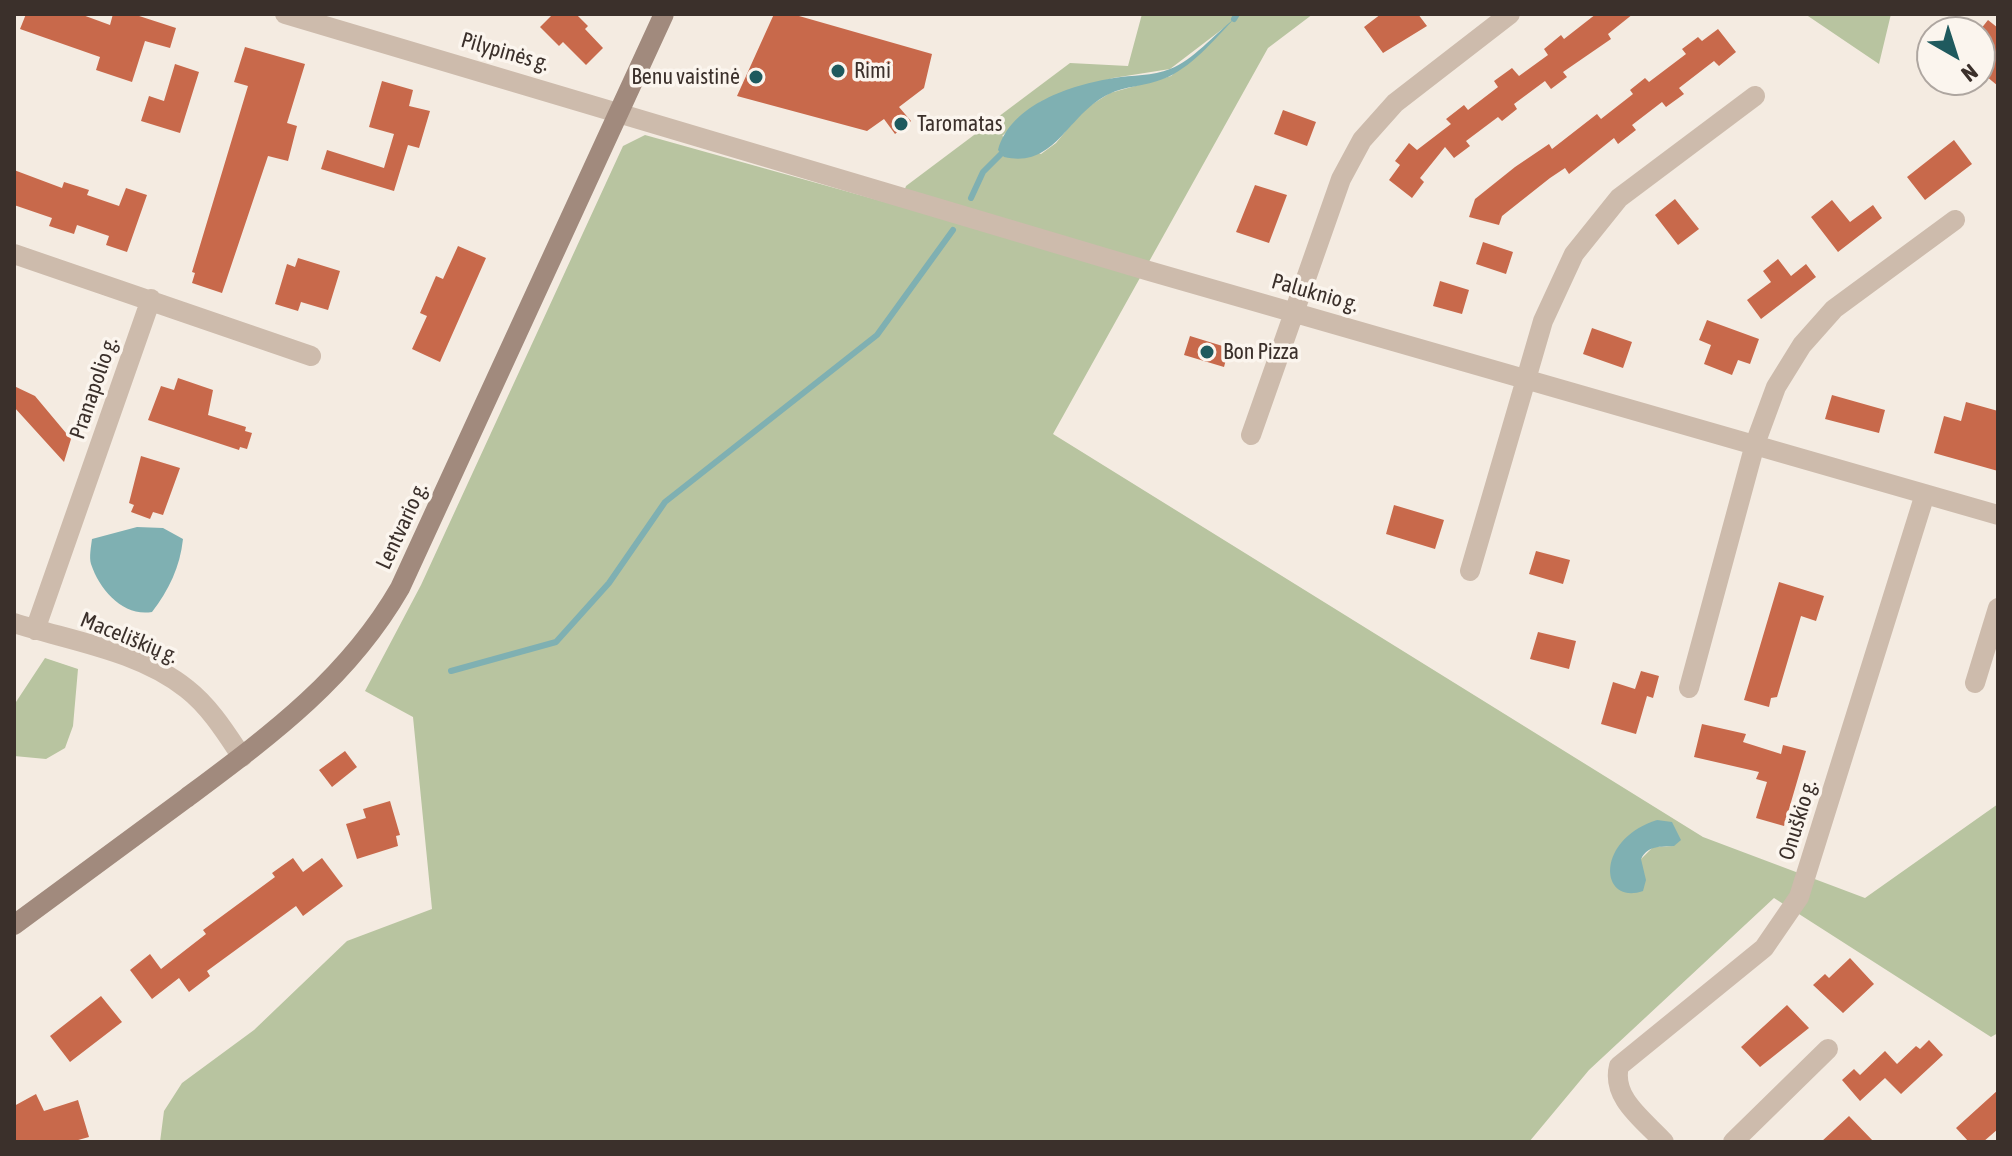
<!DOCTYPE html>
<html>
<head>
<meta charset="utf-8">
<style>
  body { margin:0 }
  #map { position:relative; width:2012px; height:1156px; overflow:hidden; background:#f4ebe1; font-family:"Asap Condensed",sans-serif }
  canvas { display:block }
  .frame { position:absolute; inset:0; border:16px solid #3b302b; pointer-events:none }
  .north { position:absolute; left:1916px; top:16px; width:80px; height:80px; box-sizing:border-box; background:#fbf5ee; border:2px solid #aea6a0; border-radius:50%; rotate:141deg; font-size:22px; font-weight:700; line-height:32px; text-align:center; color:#3b302b }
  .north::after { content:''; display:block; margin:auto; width:28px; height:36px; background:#1f5a5e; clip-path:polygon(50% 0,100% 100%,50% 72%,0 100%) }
</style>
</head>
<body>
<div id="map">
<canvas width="2012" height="1156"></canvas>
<div class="frame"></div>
<div class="north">N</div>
</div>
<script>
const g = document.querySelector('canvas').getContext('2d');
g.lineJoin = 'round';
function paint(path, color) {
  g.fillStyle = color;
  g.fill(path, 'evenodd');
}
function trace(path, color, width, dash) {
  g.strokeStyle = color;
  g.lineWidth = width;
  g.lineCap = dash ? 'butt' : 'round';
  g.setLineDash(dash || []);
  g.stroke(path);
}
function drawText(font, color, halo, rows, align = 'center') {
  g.font = font + ' "Asap Condensed",sans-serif';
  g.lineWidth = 7;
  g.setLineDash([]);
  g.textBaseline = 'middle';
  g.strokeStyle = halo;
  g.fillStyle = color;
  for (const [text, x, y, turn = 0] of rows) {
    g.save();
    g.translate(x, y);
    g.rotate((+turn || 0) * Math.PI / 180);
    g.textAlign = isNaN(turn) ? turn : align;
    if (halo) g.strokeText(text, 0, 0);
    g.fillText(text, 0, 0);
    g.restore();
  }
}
const green = new Path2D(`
  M1142,14H1313L1268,48L1053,434L1703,837L1865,898L1998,804V1033L1991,1037L1774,898L1589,1070L1529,1142H160L164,1111L182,1083L254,1030L347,941L432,909L413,717L365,691L421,585L623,146L645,135L899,206L906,186L1070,63L1128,66ZM1229,24L1171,76L1110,93L1083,110L1056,143L1041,154L1002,136L1040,102L1113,78L1170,69ZM1657,820L1674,846L1653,847L1641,859Z
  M1805,14H1891L1879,64Z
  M45,658L78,669L73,726L65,748L46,759L14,756V705Z`);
const water = new Path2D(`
  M1234,19C1214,40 1190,69 1163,79C1146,86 1125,86 1109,94C1067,114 1056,169 1004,157L998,150C1011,104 1071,85 1114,78C1132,75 1153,76 1170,69C1193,60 1214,35 1234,19Z
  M137,527L163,528L183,539C180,567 169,590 152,612C124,617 100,591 91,564C89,557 91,547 92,539Z
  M1657,820L1672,822L1681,840L1674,846C1660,847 1648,845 1641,859L1646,880L1643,891C1600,906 1594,840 1657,820Z`);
const stream = new Path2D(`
  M1234,19L1237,14
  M971,198L983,172L1001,154
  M451,671L556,642L609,583L665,502L877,335L953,230`);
const building = new Path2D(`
  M26,14H80L110,25L113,14H133L176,28L170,48L145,41L132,82L96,70L100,57L20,29Z
  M553,14H576L588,26L585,29L603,48L586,65L563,42L559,46L540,27Z
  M774,14H792L932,54L924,88L899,107L911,121L895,134L884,119L867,131L737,96Z
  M1381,14H1418L1427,26L1383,53L1364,27Z
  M1596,14H1633L1608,34L1611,39L1563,72L1567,77L1551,89L1545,81L1514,104L1517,109L1502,121L1498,117L1466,141L1470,146L1454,158L1445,147L1420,178L1424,182L1412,198L1389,180L1400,165L1395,161L1409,143L1417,150L1451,124L1446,119L1464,105L1468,110L1498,87L1494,81L1512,68L1519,76L1548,55L1544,49L1561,35L1564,39Z
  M1988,20L1998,28V86L1980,71V30Z
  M1718,29L1736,52L1719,66L1714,61L1679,88L1684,94L1666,107L1662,102L1632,125L1636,130L1618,144L1614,138L1569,174L1565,168L1550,178L1502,216L1499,225L1469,217L1475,199L1515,167L1549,144L1552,149L1597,114L1601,119L1633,94L1630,90L1645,78L1649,82L1686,54L1682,49L1698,37L1702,41Z
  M245,47L305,64L287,123L297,126L288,161L268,156L222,293L192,283L195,273L192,272L248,86L234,82Z
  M175,64L199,72L180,133L141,121L149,96L164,101Z
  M382,81L413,90L409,106L430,111L419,148L408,145L394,191L321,169L327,150L384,168L394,134L369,127Z
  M1283,110L1316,122L1307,146L1274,134Z
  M1954,140L1972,164L1925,200L1907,177Z
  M14,170L62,188L64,182L89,190L87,195L119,206L126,188L147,195L127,252L106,245L109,236L77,225L74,234L49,226L52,218L14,205Z
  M1255,185L1287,195L1269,243L1236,232Z
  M1675,199L1699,229L1678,245L1655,215Z
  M1832,200L1850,222L1873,205L1882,218L1838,252L1811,217Z
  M1483,242L1513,252L1506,274L1476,264Z
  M458,246L486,258L440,362L412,349L427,316L420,313L436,276L443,279Z
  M298,258L340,271L328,310L301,302L298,311L275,304L287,264L295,267Z
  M1778,259L1791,276L1806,264L1816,277L1761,319L1747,300L1771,282L1763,271Z
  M1440,281L1469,290L1462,314L1433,306Z
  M1707,320L1759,339L1750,364L1738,360L1732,375L1704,364L1711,345L1699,340Z
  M1592,328L1632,342L1623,368L1583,354Z
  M1190,336L1229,348L1224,367L1184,355Z
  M178,378L213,390L208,415L246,427L245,431L252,433L247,449L240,447L239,450L148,420L161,386L174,390Z
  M14,386L35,396L71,439L64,462L14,407Z
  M1832,395L1885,410L1879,433L1825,419Z
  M1966,402L1998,411V471L1934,453L1944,416L1961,421Z
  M141,456L180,468L163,515L153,512L150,519L131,512L134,505L129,503Z
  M1394,505L1444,520L1435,549L1386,534Z
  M1536,551L1570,560L1563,584L1529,574Z
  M1779,582L1824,596L1816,621L1801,616L1777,697L1771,698L1769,707L1744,700Z
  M1538,632L1576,641L1569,669L1530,659Z
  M1641,671L1659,676L1653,698L1647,696L1636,734L1601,724L1613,682L1635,689Z
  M1702,724L1746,734L1743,742L1781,754L1783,745L1806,751L1784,826L1756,818L1767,782L1756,779L1759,772L1694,757Z
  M345,751L357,767L332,787L319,770Z
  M390,801L400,835L396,836L398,846L357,859L346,824L366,818L363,809Z
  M293,858L303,872L322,858L343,886L303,916L296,906L207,971L210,976L189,992L179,978L152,999L130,970L150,954L161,969L206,934L203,930L275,877L272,873Z
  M1850,958L1874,984L1843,1013L1813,985L1825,974L1829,978Z
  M101,996L122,1022L70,1062L50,1036Z
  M1787,1005L1809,1028L1760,1067L1741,1047Z
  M1929,1040L1943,1055L1901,1094L1885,1078L1860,1101L1842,1080L1854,1069L1860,1075L1885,1051L1897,1064L1916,1046L1920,1049Z
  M1998,1090V1129L1983,1142H1969L1956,1128Z
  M36,1094L44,1111L78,1100L89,1137L71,1142H14V1106Z
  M1849,1116L1874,1142H1821Z`);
const street = new Path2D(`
  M285,14L1149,271L1998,515
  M14,254L311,356
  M1251,435L1341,179L1362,140L1395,103L1510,14
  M1470,571L1543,321L1574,254L1619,198L1755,96
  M14,623C71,641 140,651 187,689C210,707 226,733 242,757
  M35,630L151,299
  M1975,683L1998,608
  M1689,688L1755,444L1776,387L1802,345L1834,309L1955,220
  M1664,1142C1644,1120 1611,1098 1619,1066L1764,948L1799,897L1925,494
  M1733,1142L1828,1049`);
const secondary = new Path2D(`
  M14,925C71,883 128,841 185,799C268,737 347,680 400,588L664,14`);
const markers = [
  [838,71,8,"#1f5a5e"],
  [756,77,8,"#1f5a5e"],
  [901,124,8,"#1f5a5e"],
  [1207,352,8,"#1f5a5e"]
];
const streetNames = [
  ["Pilypinės g.",505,52,16],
  ["Paluknio g.",1315,293,16],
  ["Pranapolio g.",94,388,-71],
  ["Lentvario g.",402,526,-65],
  ["Maceliškių g.",129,638,22],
  ["Onuškio g.",1798,820,-73]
];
const poiNames = [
  ["Rimi",854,71],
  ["Benu vaistinė",740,77,"right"],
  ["Taromatas",917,124],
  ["Bon Pizza",1223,352]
];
paint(green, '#b8c4a0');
paint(water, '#7fb0b2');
trace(stream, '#7fb0b2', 6);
paint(building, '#c8694b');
trace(street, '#cdbbac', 20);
trace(secondary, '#a18a7d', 20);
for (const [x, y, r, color] of markers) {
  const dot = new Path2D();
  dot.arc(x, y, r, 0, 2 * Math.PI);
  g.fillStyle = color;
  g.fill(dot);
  trace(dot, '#fbf5ee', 3);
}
drawText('22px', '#3b302b', '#fbf5ee', streetNames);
drawText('22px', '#3b302b', '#fbf5ee', poiNames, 'left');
</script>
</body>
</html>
